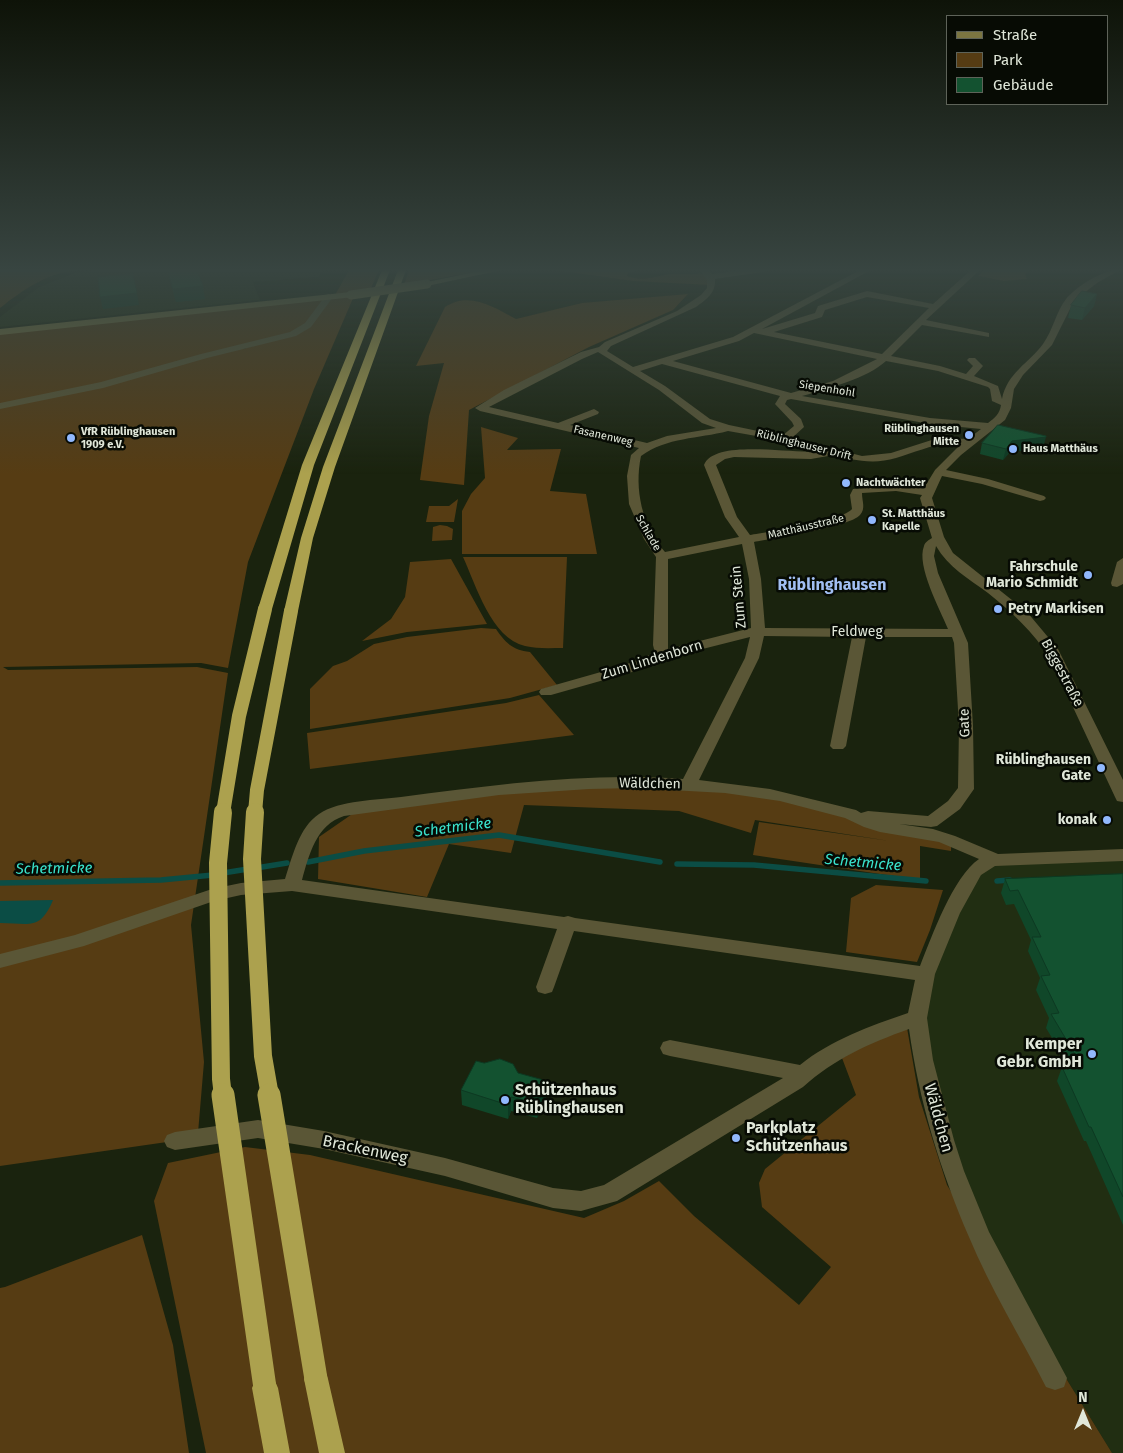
<!DOCTYPE html>
<html>
<head>
<meta charset="utf-8">
<style>
  body { margin:0 }
  #map { position:relative; width:1123px; height:1453px; overflow:hidden; background:#1a230e; font-family:"Fira Sans",sans-serif }
  canvas { display:block }
  .legend { position:absolute; left:946px; top:15px; width:162px; height:90px; box-sizing:border-box; background:#070b04; border:1px solid #5e6359; margin:0; padding:6px 9px; list-style:none; font-size:15px; color:#e0e7d9 }
  .legend li { display:flex; align-items:center; gap:10px; height:25px }
  .legend b { width:25px; border:1px solid #5e6359 }
  .north { position:absolute; left:1058px; top:1388px; width:50px; height:50px; -webkit-text-stroke:4px #070b04; paint-order:stroke; rotate:0deg; font-size:14px; font-weight:700; line-height:20px; text-align:center; color:#e0e7d9 }
  .north::after { content:''; display:block; margin:auto; width:18px; height:22px; background:#e0e7d9; clip-path:polygon(50% 0,100% 100%,50% 72%,0 100%) }
</style>
</head>
<body>
<div id="map">
<canvas width="1123" height="1453"></canvas>
<ul class="legend">
<li><b style="height:6px;background:#7b7541"></b>Straße</li>
<li><b style="height:14px;background:#563c13"></b>Park</li>
<li><b style="height:14px;background:#135230"></b>Gebäude</li>
</ul>
<div class="north">N</div>
</div>
<script>
const g = document.querySelector('canvas').getContext('2d');
g.lineJoin = 'round';
function paint(path, color) {
  g.fillStyle = color;
  g.fill(path, 'evenodd');
}
function trace(path, color, width, dash) {
  g.strokeStyle = color;
  g.lineWidth = width;
  g.lineCap = dash ? 'butt' : 'round';
  g.setLineDash(dash || []);
  g.stroke(path);
}
function drawText(font, color, halo, rows, align = 'center') {
  g.font = font + ' "Fira Sans",sans-serif';
  g.lineWidth = 5;
  g.setLineDash([]);
  g.textBaseline = 'middle';
  g.strokeStyle = halo;
  g.fillStyle = color;
  for (const [text, x, y, turn = 0] of rows) {
    g.save();
    g.translate(x, y);
    g.rotate((+turn || 0) * Math.PI / 180);
    g.textAlign = isNaN(turn) ? turn : align;
    if (halo) g.strokeText(text, 0, 0);
    g.fillText(text, 0, 0);
    g.restore();
  }
}
const built = new Path2D(`
  M99,270H322L319,277L253,282L260,300L0,327V317L39,287L75,273Z
  M1123,855V1453H1112L979,1237L923,1060L926,974L984,863Z`);
const green = new Path2D(`
  M0,270H77C47,273 23,290 0,308Z
  M349,270H379L370,291L335,295Z
  M409,270H485L404,285Z
  M555,270H638L628,273L627,276C645,282 654,276 671,274C681,273 690,276 700,273L707,276L710,285L633,281Z
  M984,270H1029L1025,274L1027,279L1004,281L978,276Z
  M688,294L673,310L589,347L469,410L464,485L420,480L429,416L444,363L416,366L445,307C470,291 493,307 516,319L582,303Z
  M354,296L314,389L248,562L228,668L201,663L3,667L8,670L197,667L228,673L191,925L204,1062L198,1133L174,1141L0,1166V333L325,299L305,325L291,333L241,348L243,349L293,334L310,325L332,298Z
  M481,427L518,438L507,450L561,449L550,491L586,494L597,554H462V511L471,494L485,478Z
  M458,499L454,522H426L429,506H449Z
  M440,525L447,526L453,529L452,540L432,541L433,527Z
  M463,557H567L563,648C551,648 537,649 525,646C491,638 476,585 463,557Z
  M451,559L487,624L407,632L362,641L391,619L405,597L410,562Z
  M481,628L496,629C505,642 512,650 530,652L557,685L510,698L310,729V689L333,666L347,661L374,644L407,637Z
  M539,695L574,735L310,769L307,733L506,703Z
  M541,785L653,787L769,794L951,842V851L920,846V880L753,855L759,822L890,841L755,820L751,833L679,811L524,805L511,853L449,844L427,897L318,879L319,837L358,810Z
  M876,885L943,890L930,930L917,962L846,952L851,898Z
  M906,1022L919,1097L947,1185L1112,1453H206L154,1201L168,1163L245,1147L310,1155L584,1218L624,1201L659,1181L694,1216L799,1305L831,1267L762,1207L759,1183L765,1169L856,1095L842,1058Z
  M142,1235L173,1345L189,1453H0V1288L5,1287Z`);
const water = new Path2D(`
  M53,900C40,931 30,923 0,923V901Z`);
const stream = new Path2D(`
  M308,862L364,851L499,835L660,862
  M677,864L754,865L926,881
  M256,868L287,863
  M223,873L248,869
  M997,881L1010,880
  M0,883L161,880L213,875`);
const street = new Path2D(`
  M700,270H708L712,274L743,270H767L763,272L715,279C716,293 707,299 696,307L611,346L607,351L633,367L733,337L860,270H871L762,329L815,313L818,306L867,291L933,304L971,270H980L926,320L989,333V337L922,325L891,356L940,366L966,374L973,366L967,360L969,358H975L983,366L974,376L998,386L1002,399C1007,373 1029,363 1043,344C1053,330 1056,312 1066,299C1078,285 1102,270 1120,270L1097,283L1074,301L1052,345L1023,375L1014,389L1011,408L1005,420L961,455L946,470L988,479L1044,496L1046,498L1044,500L1040,501L982,484L942,476L932,498L944,537L953,553L1027,612L1058,649L1123,780V802L1117,801L1115,797L1050,658C1033,632 1012,612 988,593C969,579 948,567 936,546L934,556L938,573L968,643L973,726L974,789L960,809L937,826L931,827L899,824L933,829L955,836L998,854L1123,849V861L995,866L981,875L960,913L935,974L927,1018L933,1060L954,1140L964,1171L989,1232L1067,1378L1064,1387L1055,1390L1046,1387C1021,1338 990,1288 969,1237C940,1170 919,1101 909,1029C870,1043 834,1059 803,1087L617,1201L581,1211L553,1208L445,1176L324,1149L258,1138L175,1150L167,1147L164,1141L167,1135L175,1132L258,1120L324,1131L445,1158L553,1188L581,1191L604,1185L783,1078L670,1056L663,1054L660,1048L663,1042L670,1040L800,1065C831,1040 870,1026 908,1013L915,980L574,931L554,987L552,992L545,994L538,992L536,987L557,929L292,891L241,895L214,901L84,946L0,968V954L75,935L212,889L241,883L285,879C292,858 299,827 319,814C340,800 377,800 401,797C494,785 589,772 683,779L745,658L750,637L667,658L632,672L551,695H541L539,692L541,689L622,666L655,653L653,645L656,557L644,539L629,504L627,476L631,455L639,448L480,411L475,408L504,390L581,352L599,347L605,342L677,311L701,295L707,288V280ZM867,297L929,308L882,354L774,332L822,317L825,310ZM754,333L877,359L833,381L791,393L673,361L739,341ZM598,352L659,390L702,423L716,428L667,436L647,443L570,425L598,414L599,412L594,409L558,423L489,407L582,359ZM886,361L938,371L988,387L990,389L992,401L1001,405C1000,413 995,418 988,423L930,418L802,396C827,389 868,378 886,361ZM662,364L780,396L775,404L792,422L794,426L782,436L729,425L710,419L665,386L640,371ZM791,399L930,424L981,429L968,439L938,438L891,453L862,456L792,438L804,427L801,419L785,404L787,400ZM728,431L762,437L819,451C795,455 715,438 704,465L725,517L739,537L665,552C642,526 634,489 641,456C667,437 698,439 728,431ZM949,443L961,444L935,470L924,488L896,485L853,489L850,495L852,509C844,520 768,532 750,535L737,517L716,465L725,459L734,457L811,459L828,456L829,454C852,460 873,465 896,458C913,453 931,445 949,443ZM896,491L922,495L920,498L932,538C929,540 925,542 924,546C916,566 940,609 948,629L765,628L761,579L754,542C772,538 850,527 860,515C866,508 862,502 862,493ZM742,544L749,579L751,628L668,649V559ZM764,636L852,637L830,746L833,749H843L846,746L866,637H952L954,643L959,726L958,788L948,801L928,816L868,811L861,813L856,810L770,789L699,780L759,658ZM634,788L725,793L780,801L845,818L864,827L880,832L939,842L979,859C953,877 932,936 920,966L575,918L568,916L564,917L302,880C309,855 316,825 344,816L499,795L589,789Z
  M329,294L333,297L311,327L296,336L207,358L103,388L0,409V403L101,382L201,354L290,332L305,323L326,295Z
  M1123,558V584L1117,587L1112,586L1111,583L1117,562Z`);
const secondary = new Path2D(`
  M484,270H502L427,286L423,284L427,282Z
  M351,292L355,295L354,297L0,335V329Z`);
const highway = new Path2D(`
  M382,270H390L314,465L272,609L270,612H260L258,609L302,465Z
  M398,270H406L335,467L313,538L298,611L296,614H286L284,611L301,538L323,467Z
  M316,1367L325,1370L328,1379L345,1453H319L304,1379L307,1370Z
  M265,1375L274,1379L278,1388L290,1453H264L252,1388L256,1379Z`);
const secondaryBridge = new Path2D(`
  M351,295L427,284`);
const highwayBridgeFar2 = new Path2D(`
  M223,813L239,716L265,609
  M255,813L257,790L291,611`);
const highwayBridgeFar1 = new Path2D(`
  M223,812L218,863L221,1079L223,1096
  M255,812L252,859L263,1056L270,1096`);
const highwayBridge = new Path2D(`
  M223,1095L265,1388
  M269,1095L316,1379`);
const wall = new Path2D(`
  M167,270H197L205,299L176,302Z
  M1097,294L1094,306L1082,320L1068,318L1071,305Z
  M982,443L1043,448L1010,452L1003,460L980,454Z
  M1123,874V1225L1086,1141H1084L1057,1081L1062,1067L1069,1066L1046,1028L1049,1018L1036,990L1040,978L1028,951L1031,940L1014,904L1006,905L1001,893L1005,879Z
  M518,1073L547,1095L537,1118L511,1111L508,1119L462,1105L461,1090Z`);
const shadedWall = new Path2D(`
  M203,286L205,299L176,302L173,289Z
  M137,293L139,305L103,309L100,297Z
  M1097,294L1094,306L1082,320L1085,308Z
  M1046,437L1043,448L1010,452L1003,460L1006,449L1012,441Z
  M547,1081V1095L537,1118L536,1103Z
  M511,1097V1111L508,1119V1105Z`);
const building = new Path2D(`
  M168,270H197L203,286L173,289Z
  M133,274L137,293L100,297L98,277Z
  M1082,291L1097,294L1085,308L1071,305Z
  M998,425L1046,436V437L1012,441L1006,449L982,443Z
  M1123,874V1197L1091,1127H1089L1062,1067L1082,1066L1051,1014L1059,1013L1041,976L1050,975L1032,937H1041L1018,890L1010,891L1005,879Z
  M500,1059L513,1064L518,1073L547,1081L536,1103L511,1097L508,1105L461,1090L476,1061L484,1063Z`);
const markers = [
  [969,435,5,"#91b8fd"],
  [71,438,5,"#91b8fd"],
  [1013,449,5,"#91b8fd"],
  [846,483,5,"#91b8fd"],
  [872,520,5,"#91b8fd"],
  [1088,575,5,"#91b8fd"],
  [998,609,5,"#91b8fd"],
  [1101,768,5,"#91b8fd"],
  [1107,820,5,"#91b8fd"],
  [1092,1054,5,"#91b8fd"],
  [505,1100,5,"#91b8fd"],
  [736,1138,5,"#91b8fd"]
];
const farStreetnames = [
  ["Siepenhohl",827,389,9],
  ["Fasanenweg",603,436,13],
  ["Rüblinghauser Drift",804,445,14],
  ["Matthäusstraße",806,527,-13],
  ["Schlade",648,533,60]
];
const farPoinames = [
  ["Rüblinghausen",959,429,"right"],
  ["Mitte",959,442,"right"],
  ["VfR Rüblinghausen",81,432],
  ["1909 e.V.",81,445],
  ["Haus Matthäus",1023,449],
  ["Nachtwächter",856,483],
  ["St. Matthäus",882,514],
  ["Kapelle",882,527]
];
const poiNames = [
  ["Fahrschule",1078,567],
  ["Mario Schmidt",1078,583],
  ["Petry Markisen",1008,609,"left"],
  ["Rüblinghausen",1091,760],
  ["Gate",1091,776],
  ["konak",1097,820]
];
const streetNames = [
  ["Zum Stein",739,597,-95],
  ["Feldweg",857,632],
  ["Zum Lindenborn",652,660,-17],
  ["Biggestraße",1062,673,62],
  ["Gate",965,723,-92],
  ["Wäldchen",650,784,1]
];
const waterNames = [
  ["Schetmicke",453,828,-7],
  ["Schetmicke",863,863,5],
  ["Schetmicke",54,869,-1]
];
const quarterNames = [
  ["Rüblinghausen",832,586]
];
const nearPoinames = [
  ["Kemper",1082,1045,"right"],
  ["Gebr. GmbH",1082,1063,"right"],
  ["Schützenhaus",515,1091],
  ["Rüblinghausen",515,1109],
  ["Parkplatz",746,1129],
  ["Schützenhaus",746,1147]
];
const nearStreetnames = [
  ["Wäldchen",938,1118,75],
  ["Brackenweg",365,1150,12]
];
paint(built, '#212e12');
paint(green, '#563c13');
paint(water, '#0b4d45');
trace(stream, '#0b4d45', 5.5);
paint(street, '#5a5636');
paint(secondary, '#7b7541');
paint(highway, '#aca14e');
trace(secondaryBridge, '#7b7541', 9);
trace(highwayBridgeFar2, '#aca14e', 14);
trace(highwayBridgeFar1, '#aca14e', 18);
trace(highwayBridge, '#aca14e', 23);
paint(wall, '#104729');
paint(shadedWall, '#0d3922');
paint(building, '#135230');
trace(building, '#0d3922', 1);
const sky = g.createLinearGradient(0, 0, 0, 474);
sky.addColorStop(0, '#0e1308');
sky.addColorStop(0.57, '#384541');
sky.addColorStop(1, '#38454100');
g.fillStyle = sky;
g.fillRect(0, 0, 1123, 474);
for (const [x, y, r, color] of markers) {
  const dot = new Path2D();
  dot.arc(x, y, r, 0, 2 * Math.PI);
  g.fillStyle = color;
  g.fill(dot);
  trace(dot, '#070b04', 2);
}
drawText('11px', '#e0e7d9', '#070b04', farStreetnames);
drawText('bold 11px', '#e0e7d9', '#070b04', farPoinames, 'left');
drawText('bold 14px', '#e0e7d9', '#070b04', poiNames, 'right');
drawText('14px', '#e0e7d9', '#070b04', streetNames);
drawText('italic 15px', '#3ae2cc', '#070b04', waterNames);
drawText('bold 16px', '#a2bff3', '#070b04', quarterNames);
drawText('bold 16px', '#e0e7d9', '#070b04', nearPoinames, 'left');
drawText('16px', '#e0e7d9', '#070b04', nearStreetnames);
</script>
</body>
</html>
